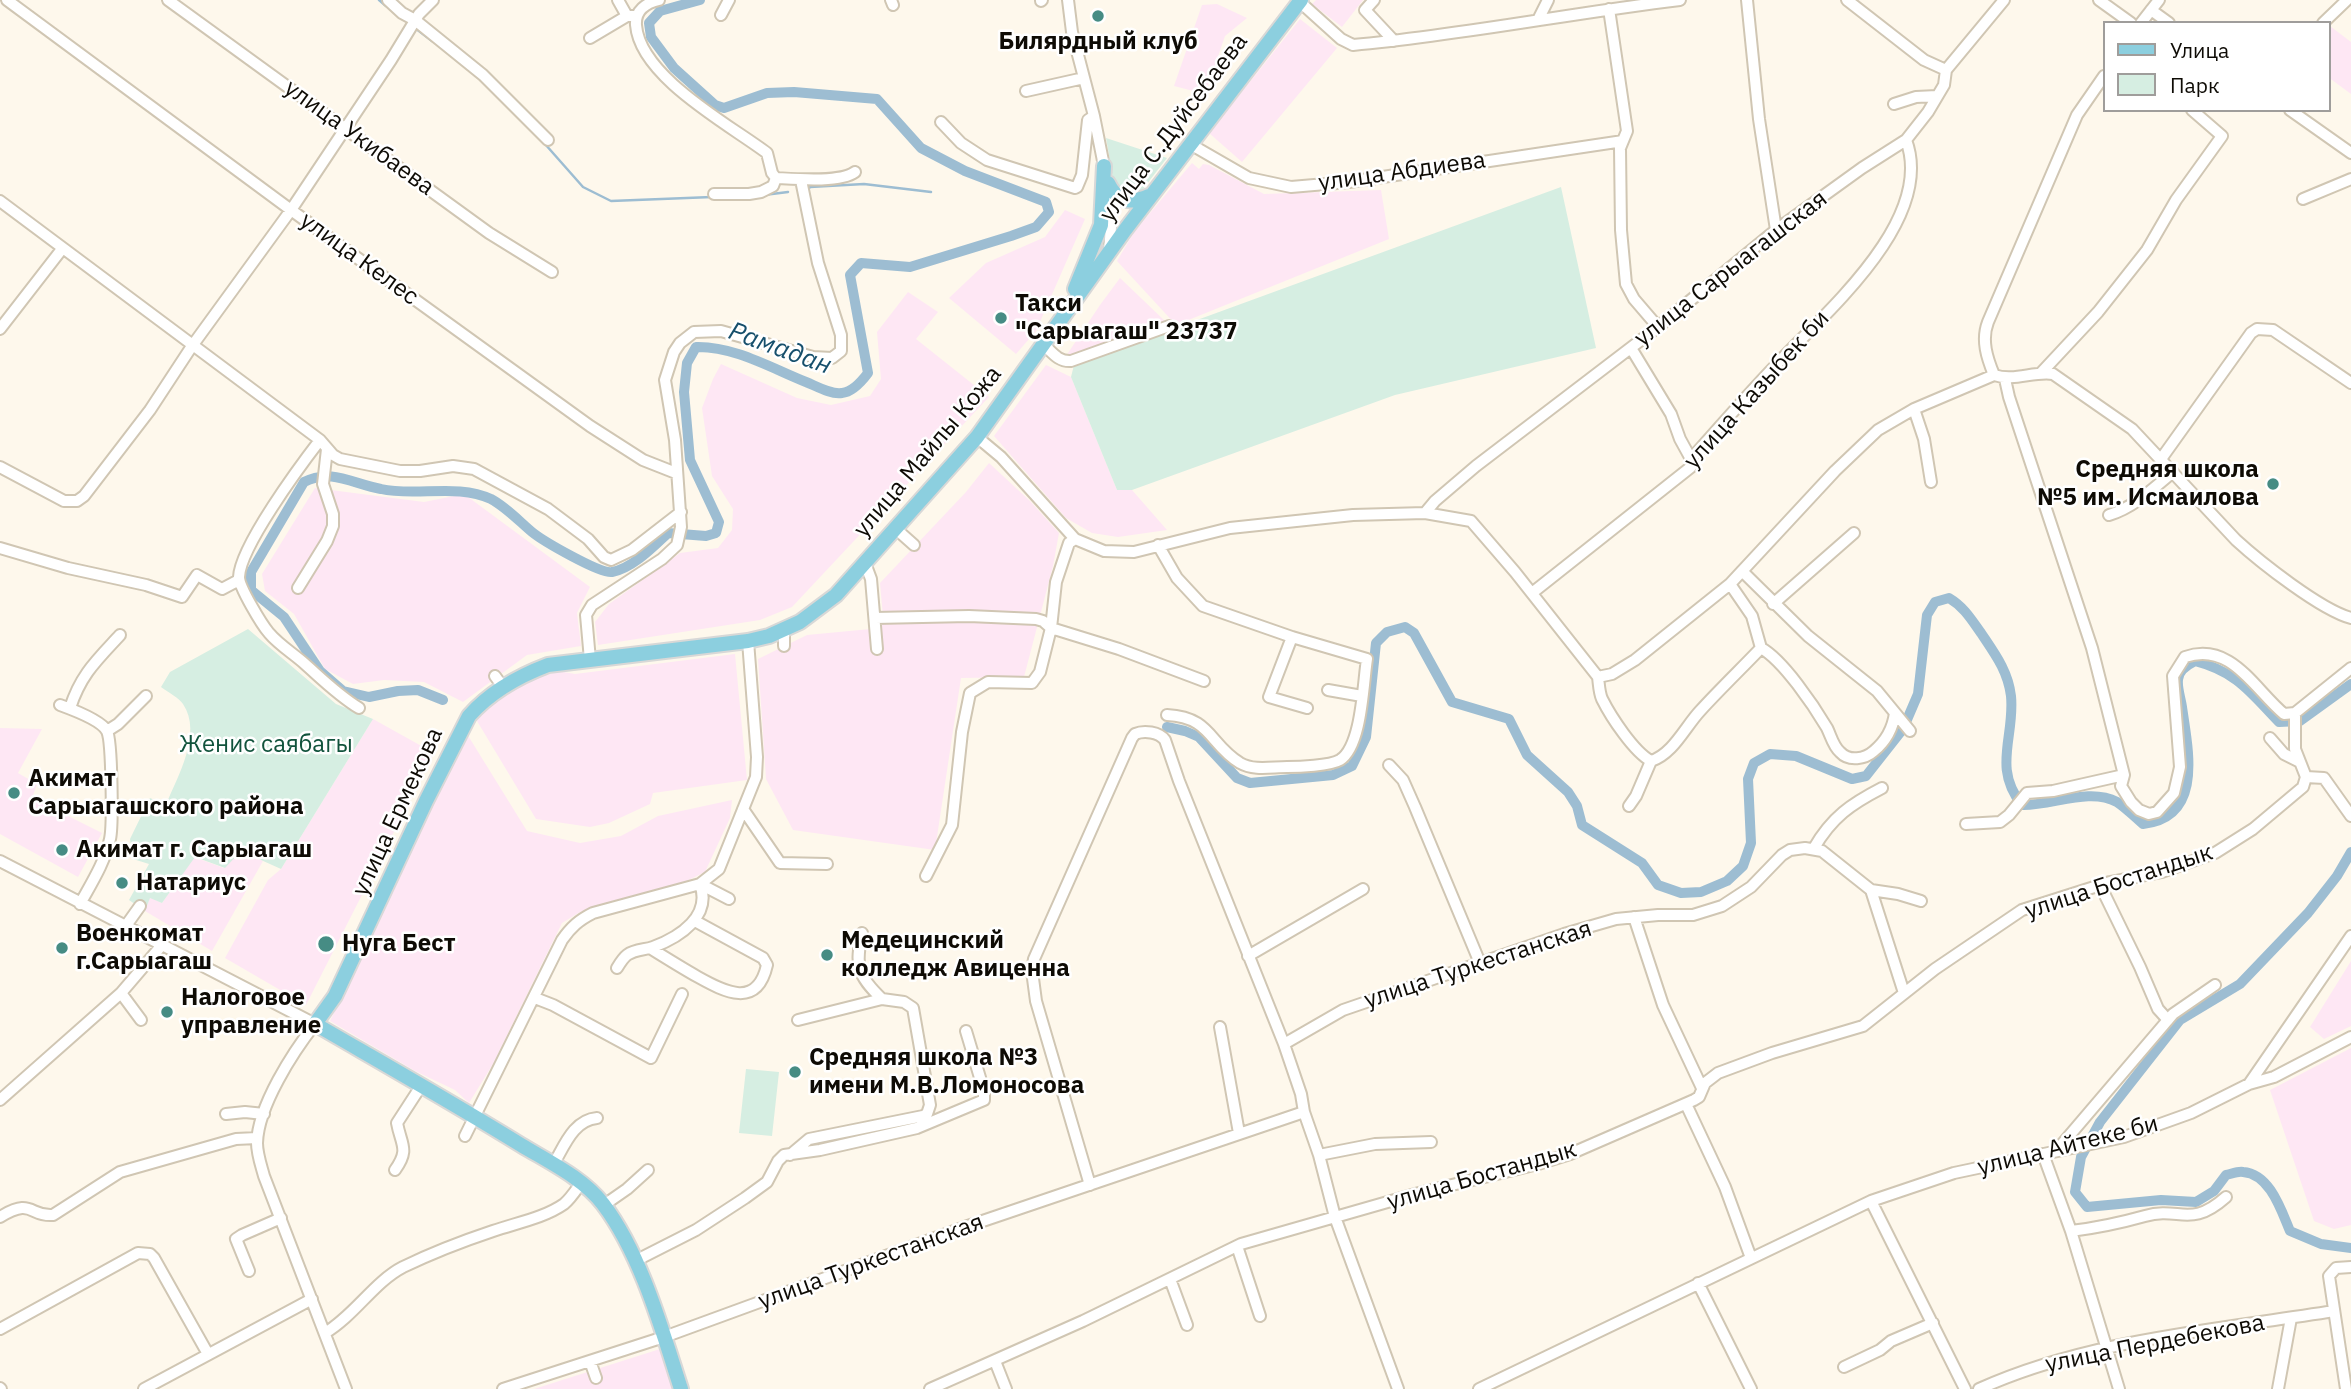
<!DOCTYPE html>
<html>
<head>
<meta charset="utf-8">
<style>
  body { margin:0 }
  #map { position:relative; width:2351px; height:1389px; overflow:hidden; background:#fef8ec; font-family:"IBM Plex Sans",sans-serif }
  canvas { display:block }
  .legend { position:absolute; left:2103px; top:21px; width:228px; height:91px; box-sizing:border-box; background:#fff; border:2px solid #9f9d9b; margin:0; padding:9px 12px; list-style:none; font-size:21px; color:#0e0b05 }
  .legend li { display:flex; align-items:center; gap:14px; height:35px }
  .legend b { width:35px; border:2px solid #9f9d9b }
</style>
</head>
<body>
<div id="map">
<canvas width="2351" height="1389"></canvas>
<ul class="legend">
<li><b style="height:9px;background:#8ccfdf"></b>Улица</li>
<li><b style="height:19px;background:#d6eee2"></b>Парк</li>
</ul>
</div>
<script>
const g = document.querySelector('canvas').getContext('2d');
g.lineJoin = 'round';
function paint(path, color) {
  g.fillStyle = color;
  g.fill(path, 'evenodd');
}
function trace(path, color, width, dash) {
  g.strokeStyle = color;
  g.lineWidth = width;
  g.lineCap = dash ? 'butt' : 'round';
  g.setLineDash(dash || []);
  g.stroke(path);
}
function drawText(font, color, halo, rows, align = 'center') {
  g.font = font + ' "IBM Plex Sans",sans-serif';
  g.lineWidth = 5;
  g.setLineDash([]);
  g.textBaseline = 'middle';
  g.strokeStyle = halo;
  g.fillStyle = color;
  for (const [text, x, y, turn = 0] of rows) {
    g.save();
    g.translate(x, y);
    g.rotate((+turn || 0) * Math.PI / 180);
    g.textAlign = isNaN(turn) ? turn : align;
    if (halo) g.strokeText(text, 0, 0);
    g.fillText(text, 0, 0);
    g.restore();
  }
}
const commercial = new Path2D(`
  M1316,0H1363L1342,27L1312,4Z
  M1217,4L1247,18L1225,36L1205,94L1174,86L1202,5Z
  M1300,19L1337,48L1242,162L1209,133Z
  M2330,26L2351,42V94L2328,77Z
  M1192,163L1199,169L1203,164L1209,165L1264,194L1381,190L1389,239L1176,325L1117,261L1134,232Z
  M1065,210L1085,219L1036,331L1016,354L949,298L986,263L1045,237Z
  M1120,278L1165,321L1064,359L1100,305Z
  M908,292L938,312L916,339L989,397L792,607L760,620L598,645L595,622L609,604L680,553L718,548L732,530L733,509L712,476L702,408L713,379L721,364L797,398L831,405L870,396L881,379L877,332Z
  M1046,365L1071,377L1117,490H1132L1167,530L1118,537L1092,533L1066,518L994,436Z
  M989,463L1030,501L1059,533L1053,566L1024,677L961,678L935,850L793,830L766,779L758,659L807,635L881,628L883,617L880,583L966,492Z
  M315,488L424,502L464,494L590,587L577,613L581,646L527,655L463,702L424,682L384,680L353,684L325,669L294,614L265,591L262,574Z
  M735,654L747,780L653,793L650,804L609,823L590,827L536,819L477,721L488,705L529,681L558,671L575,674Z
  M373,719L434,753L306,1005L225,958L268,880L281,869Z
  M0,728L42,729L18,773L37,784L32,798L102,833L78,877L0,834Z
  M467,734L527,831L580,843L621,836L658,816L732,800L730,818L705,872L668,890L580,912L562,923L493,1064L469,1103L455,1090L415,1071L330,1021L450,763Z
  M240,851L263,861L212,951L145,911L150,897L162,903L194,857L224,868Z
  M2351,961V1026L2324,1039L2310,1027Z
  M2351,1048V1225L2334,1229L2314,1221L2270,1090Z
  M660,1349L673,1389H534Z`);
const green = new Path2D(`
  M1106,138L1167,158L1143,189L1138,194L1125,196L1114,184Z
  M1561,187L1596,348L1395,395L1132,490H1117L1071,377L1074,365Z
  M248,629L336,704L373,719L281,869L241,851L225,868L195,857L162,903L150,898L145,911L129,900L149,864L133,859L130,839L150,798L166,805C177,777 203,734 183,704C179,698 168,692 161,687L170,672Z
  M746,1069L779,1072L772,1136L739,1133Z`);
const stream = new Path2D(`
  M379,0L386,6
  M415,28L432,41
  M545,144L583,187L611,201L712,197
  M807,191L810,187L864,184L931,192
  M764,195L788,192`);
const canal = new Path2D(`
  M443,700L418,690L398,691L369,697L343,691L320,671L284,617L251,590V572L304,482C331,468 353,484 381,489C416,497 457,483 491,499C506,507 519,521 532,532C543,541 600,574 612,572C633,568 654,546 668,533L706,536L716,533L719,522L690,460L684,392L687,363L696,347C734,346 771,368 806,382C816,386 831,395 842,393C853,392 862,381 868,373L850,275L861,263L910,267L1011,236L1036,227L1049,212L1046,202L965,171L921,148L877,99L794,92L767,93L724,108L715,105L674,68L651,37L649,23L660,11L700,0
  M1167,727L1185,731L1199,737L1237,778L1250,783L1333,775L1352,766L1366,737L1376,643L1387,632L1405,627L1414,633L1452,702L1509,719L1527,755L1568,792L1577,806L1582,825L1642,863L1658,885L1681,893L1701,892L1727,881L1743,866L1751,843L1748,779L1754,763L1770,754L1796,756L1852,779L1866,776L1903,729L1918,694L1927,615L1935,602L1949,598C1964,607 1971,619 1981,633C1995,654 2008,671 2011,696C2015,737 1992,768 2022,805C2052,806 2089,787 2117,802C2126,808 2135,817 2143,824C2204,817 2188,750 2182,707C2181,699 2177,688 2178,680C2178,671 2187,665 2195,661C2237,672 2250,692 2279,722L2300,721L2351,684
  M2351,852L2337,876L2308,913L2240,984L2180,1020L2100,1122L2081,1157L2075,1192L2087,1207L2161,1200L2196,1202L2214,1191L2226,1175C2231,1174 2238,1171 2243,1172C2270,1174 2281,1210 2290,1231L2321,1244L2351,1248`);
const minor = new Path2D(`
  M7,0L291,210L590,426L643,460L676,473
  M168,0L489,233L552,272
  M388,0L402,13L415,20L483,75L548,140
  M618,0L627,16
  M659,0C646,3 635,11 636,25C640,77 730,125 767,153L772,173L776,178
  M891,0L893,5
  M1068,0L1072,32L1094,116L1105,171
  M1374,0L1365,10L1394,41
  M1747,0L1759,119L1776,230
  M1847,0L1924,60L1946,70
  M2099,0L2131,23
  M1041,1L1042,0
  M1300,2L1341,39L1353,45C1463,35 1571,13 1680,0
  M1609,9L1627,131L1620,148L1621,230L1626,284L1634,299L1658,327
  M2151,10L2169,23
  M721,15L729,0
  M1538,20L1548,0
  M2141,23L2159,0
  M2323,23L2347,0
  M590,38L627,16H636
  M1026,91L1084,78
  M1894,104L1916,97L1937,96
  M2290,110L2351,153
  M941,122L961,143L987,160L1075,188L1077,187L1082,175L1088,120L1094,116
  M1190,144L1249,178L1291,187L1349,182L1623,141
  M776,178C795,179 840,183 855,172
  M1108,187L1111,227L1109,251
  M714,194H749L761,192L773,186L776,178
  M2303,199L2351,179
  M0,201L320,440L333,455L340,459L400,471H420L453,466L474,469L548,509L588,539L604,557L611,560L632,550L681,512
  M0,329L62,249
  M1043,344C1052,352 1058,362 1071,361L1169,326
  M1631,348L1671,414L1680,439L1691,459
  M2041,373L2098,312L2147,250L2176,200L2222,136L2192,110
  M1994,375C1987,358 1981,340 1988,322L2077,115L2104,76
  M2005,379L2009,397L2092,648L2124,775L2121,786L2131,802L2139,810L2149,814L2157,812L2174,793L2180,767L2173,676L2185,657C2231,641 2254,689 2284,714L2295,713
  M1914,409L1924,439L1931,482
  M977,437L1001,457L1075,539L1104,551L1134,552L1230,528L1353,515L1425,513L1471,521L1515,572L1598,677C1599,684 1599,692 1602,699C1611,717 1634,752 1651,761C1673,754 1685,727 1700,711C1720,689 1741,669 1761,648
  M320,440C300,466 240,547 239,577C239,587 262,625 269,633C279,645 294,654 305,664C323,680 339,696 359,708
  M2161,459L2251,333L2257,329L2273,330L2351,383
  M0,467L64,501H77L84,496L150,410L192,346L291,210L391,60L419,14L433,0
  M1425,513L1435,501L1476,466L1658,327L1776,230L1862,168L1906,140L1928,112L1944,85L1946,70L2004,0
  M2109,515C2133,508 2154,488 2173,472
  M896,529L914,545
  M1158,545L1177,578L1203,606L1292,637L1367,659C1363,684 1362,746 1340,760C1330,766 1298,767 1287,767C1271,767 1254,771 1240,763C1209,744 1211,717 1167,715
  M0,548L68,568L146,585L182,597L197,575L222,589L239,580
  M865,563L871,579L877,649
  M1742,571L1808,636L1877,691L1910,731
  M1730,584L1752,616L1761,648
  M298,588L327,541L333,526V514L323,484L327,449
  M1532,593L1691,467V459C1720,427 1747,395 1777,364C1825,313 1936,220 1906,140
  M1773,604L1854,533
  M875,618L969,616L1036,619L1043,621L1051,628L1119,649L1204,681
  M784,631V646
  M1292,637L1269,697L1307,708
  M1761,648C1783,660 1814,706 1827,728C1831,736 1833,746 1840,752C1849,762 1865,759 1874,751C1886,741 1893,728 1895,713
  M590,660L586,615L592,605L662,559L677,545L681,527L675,440L665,380L674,352L680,343L694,332L721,331L813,357L832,358L841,351V335L818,263L801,180
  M495,676L503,687
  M1598,677L1612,674L1635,660L1730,584L1835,471L1878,430L1914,409L1994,375C2014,382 2033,371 2053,374L2132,429L2236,540C2260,562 2321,610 2351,618
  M1328,690L1362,696
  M60,705C71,709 101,720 107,731C112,741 113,826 110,839C105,862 91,884 80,904
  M70,708C81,674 97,660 120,635
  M107,731L118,724L146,696
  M2270,738L2284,754L2298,761
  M1389,765L1403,780L1415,807L1480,963
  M2306,777L2324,778L2351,816
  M1629,806L1636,796L1651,761
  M743,809L780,863L827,864
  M1966,824L2000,822L2009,815L2027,793L2053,791L2124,775
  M1814,848C1832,817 1851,804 1882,788
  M0,861L315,1024C293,1052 258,1106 257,1143C257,1154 261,1165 264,1176L346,1389
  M926,876L952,825L962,732L970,693L988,682L1032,683L1040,672L1051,628L1056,582L1069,543L1075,539
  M700,884L729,899
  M2100,885L2140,967L2158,1009L2168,1020
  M1871,890L1898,894L1921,901
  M1634,917L1663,1005L1702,1088
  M125,927L140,906
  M862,933C855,966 857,975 882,999
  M650,948C666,958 682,968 698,977C725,992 757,1009 767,965L763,958L695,921
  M1248,956L1363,889
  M617,968C620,963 623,958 627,955C635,949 645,950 653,947C680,937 712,916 700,884
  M121,993L141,1020
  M535,998L553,1005L651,1058L682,994
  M1220,1027L1239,1133
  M1284,1044L1343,1010L1564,934L1616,919L1658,915H1693L1722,906L1751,887L1782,855L1790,850L1805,848L1822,851L1871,890L1904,993
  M2249,1084L2274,1077L2351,1037
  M0,1100L121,993L162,945
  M1686,1104L1725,1187L1751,1258
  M226,1114L245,1112L264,1114
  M465,1136L562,940C571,927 579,920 593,913L700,884L719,869L756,777L757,757L748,641
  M2057,1150L2173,1014L2215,985
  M2043,1154L2071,1231L2119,1389
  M790,1155L809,1139L923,1116L927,1114L930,1105L913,1008L904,1002L882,999L798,1020
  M1319,1155L1375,1144L1431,1142
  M553,1165C564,1147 573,1120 597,1118
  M395,1170C410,1149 401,1145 397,1123L421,1086
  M1090,1185L1036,1001L1032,971L1034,959L1132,738L1135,734C1144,730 1159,732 1165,740L1179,781L1284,1044L1301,1094L1304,1112L1319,1155L1335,1217L1398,1389
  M1871,1201L1965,1389
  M604,1205L627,1189L648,1170
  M0,1217C33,1197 29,1217 53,1215L120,1172L236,1139L257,1138
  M2071,1231C2096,1228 2120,1223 2145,1216C2180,1206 2190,1229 2226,1197
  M1237,1246L1260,1316
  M635,1261L696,1230L745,1198L767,1182L778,1161L784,1155L820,1150L917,1128L984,1100V1091L966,1031
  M249,1271L236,1239L242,1235L281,1218
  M1170,1279L1187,1325
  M1698,1283L1751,1389
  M0,1329L138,1253L150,1254L154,1258L208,1354
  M325,1333C355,1315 374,1282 403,1267C432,1253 463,1241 493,1231C516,1223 544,1218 564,1204C571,1198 576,1190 581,1183
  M590,1361L596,1378
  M995,1361L1006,1389
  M1844,1367L1880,1350L1891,1341L1933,1323
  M0,1388L1,1389
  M144,1389L312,1299
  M503,1389L664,1337L962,1228L1304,1112
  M930,1389L1083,1321L1241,1244L1419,1193L1538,1164L1570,1154L1694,1100L1699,1097L1705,1083L1718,1073L1772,1053L1863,1026L1935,969L2022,910L2110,882L2162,872L2215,853L2253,829L2303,787L2306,777L2295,749V713L2351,668
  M1479,1389L1871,1201L1954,1173L2124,1137L2191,1113L2249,1084L2351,936
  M1979,1389C2090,1339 2216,1330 2334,1311
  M2278,1389L2291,1318
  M2346,1389L2329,1276L2336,1268L2351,1267`);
const major = new Path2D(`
  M1108,183C1117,202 1131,204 1149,196
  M1075,289L1101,225L1104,166
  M681,1389C662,1330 641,1254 603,1204C583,1178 549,1162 521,1145C453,1103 384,1064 315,1024L335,996L426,801L469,716C491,691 519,676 548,665L748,641L769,636L800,622L836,595L977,437L1125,230L1301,0`);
const markers = [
  [1098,16,7,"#468c84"],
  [1001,318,7,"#468c84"],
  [2273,484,7,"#468c84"],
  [14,793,7,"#468c84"],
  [62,850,7,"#468c84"],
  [122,883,7,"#468c84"],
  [326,944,9,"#468c84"],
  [62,948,7,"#468c84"],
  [827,955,7,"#468c84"],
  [167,1012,7,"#468c84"],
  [795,1072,7,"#468c84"]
];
const poiNames = [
  ["Билярдный клуб",1098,42,"center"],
  ["Такси",1015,304],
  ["\"Сарыагаш\" 23737",1015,332],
  ["Средняя школа",2259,470,"right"],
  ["№5 им. Исмаилова",2259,498,"right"],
  ["Акимат",28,779],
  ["Сарыагашского района",28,807],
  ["Акимат г. Сарыагаш",76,850],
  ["Натариус",136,883],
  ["Военкомат",76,934],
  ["г.Сарыагаш",76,962],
  ["Медецинский",841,941],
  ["колледж Авиценна",841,969],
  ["Нуга Бест",342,944],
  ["Налоговое",181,998],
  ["управление",181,1026],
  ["Средняя школа №3",809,1058],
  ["имени М.В.Ломоносова",809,1086]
];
const streetNames = [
  ["улица С.Дуйсебаева",1174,128,-53],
  ["улица Укибаева",359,138,36],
  ["улица Абдиева",1402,172,-8],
  ["улица Келес",359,259,36],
  ["улица Сарыагашская",1731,269,-38],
  ["улица Казыбек би",1757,390,-48],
  ["улица Майлы Кожа",928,452,-50],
  ["улица Ермекова",398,812,-65],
  ["улица Бостандык",2119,882,-18],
  ["улица Туркестанская",1478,965,-18],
  ["улица Айтеке би",2068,1146,-14],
  ["улица Бостандык",1482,1176,-16],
  ["улица Туркестанская",871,1262,-20],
  ["улица Пердебекова",2155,1344,-11]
];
const parkNames = [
  ["Женис саябагы",266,745]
];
const waterNames = [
  ["Рамадан",780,349,20]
];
paint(commercial, '#fee7f4');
paint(green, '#d6eee2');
trace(stream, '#9dbdd2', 2.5);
trace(canal, '#9dbdd2', 10);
trace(minor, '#d0c6b3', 14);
trace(major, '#d8d8d7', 18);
trace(minor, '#fff', 10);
trace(major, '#8ccfdf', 14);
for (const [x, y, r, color] of markers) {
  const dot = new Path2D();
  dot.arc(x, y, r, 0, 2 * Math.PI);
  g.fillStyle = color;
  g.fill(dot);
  trace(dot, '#fff', 2.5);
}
drawText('bold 24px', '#0e0b05', '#fff', poiNames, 'left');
drawText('24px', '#0e0b05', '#fff', streetNames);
drawText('24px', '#11533c', '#fff', parkNames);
drawText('italic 26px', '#164f6c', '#fff', waterNames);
</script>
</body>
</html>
